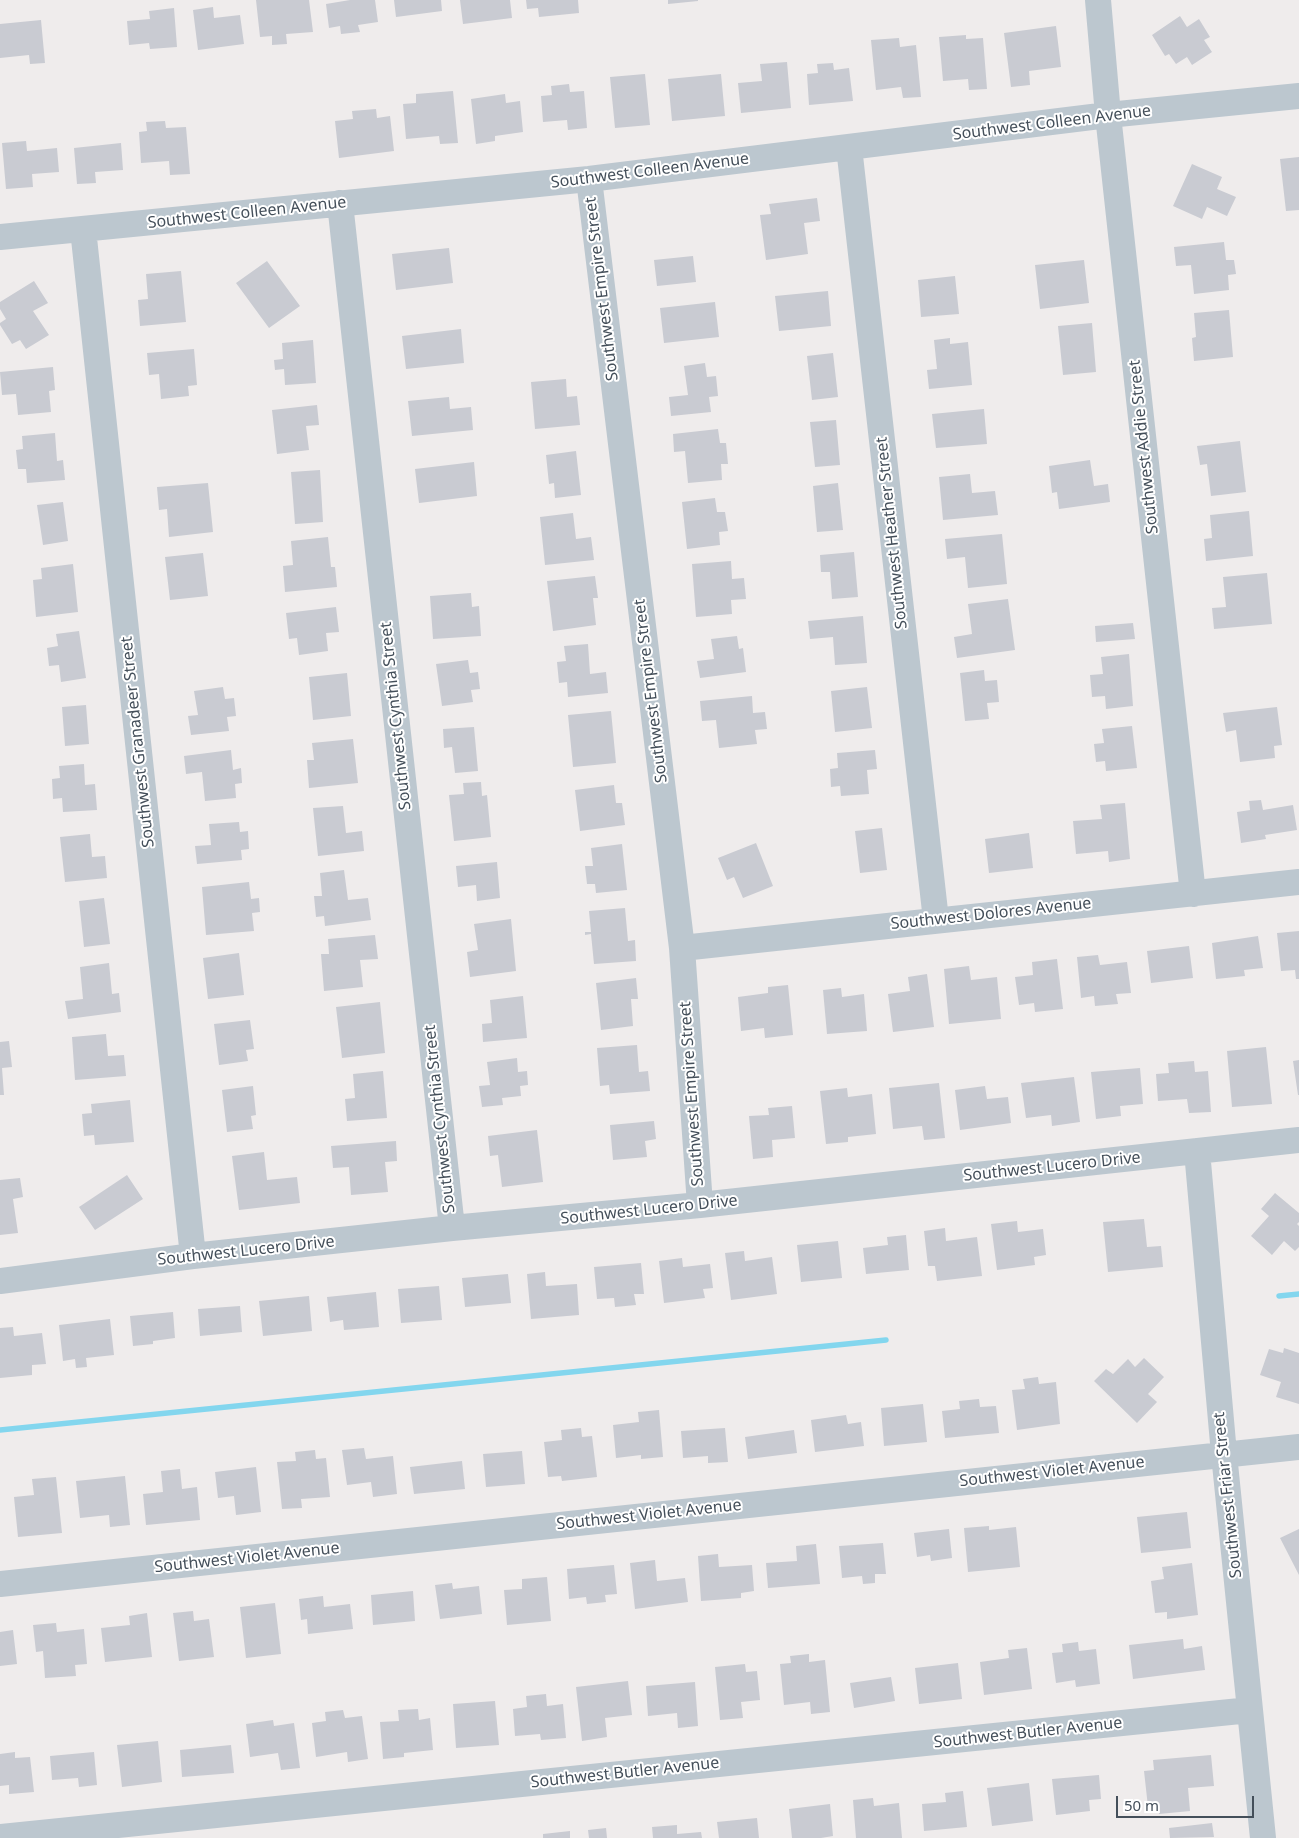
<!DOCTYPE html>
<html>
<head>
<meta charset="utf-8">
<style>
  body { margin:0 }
  #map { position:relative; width:1299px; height:1838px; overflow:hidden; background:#efecec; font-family:"Noto Sans",sans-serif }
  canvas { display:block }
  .scale { position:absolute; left:1116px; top:1796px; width:138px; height:22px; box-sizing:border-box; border:2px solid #444f5a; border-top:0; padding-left:6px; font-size:15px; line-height:18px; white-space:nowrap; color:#444f5a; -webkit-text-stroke:4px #fff; paint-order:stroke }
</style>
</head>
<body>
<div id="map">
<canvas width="1299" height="1838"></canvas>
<div class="scale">50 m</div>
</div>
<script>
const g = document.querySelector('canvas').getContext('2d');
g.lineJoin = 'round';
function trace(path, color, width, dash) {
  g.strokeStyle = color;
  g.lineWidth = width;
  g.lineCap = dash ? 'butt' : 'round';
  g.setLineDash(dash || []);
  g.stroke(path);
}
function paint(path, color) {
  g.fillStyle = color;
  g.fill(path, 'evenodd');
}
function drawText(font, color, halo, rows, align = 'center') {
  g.font = font + ' "Noto Sans",sans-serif';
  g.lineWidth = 4;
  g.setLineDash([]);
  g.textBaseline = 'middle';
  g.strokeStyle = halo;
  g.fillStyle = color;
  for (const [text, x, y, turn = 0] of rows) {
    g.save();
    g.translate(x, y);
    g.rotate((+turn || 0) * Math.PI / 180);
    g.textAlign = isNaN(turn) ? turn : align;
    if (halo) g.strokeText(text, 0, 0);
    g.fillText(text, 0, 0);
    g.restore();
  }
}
const stream = new Path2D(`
  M1279,1296L1299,1294
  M0,1430L886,1340`);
const building = new Path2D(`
  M256,0H309L313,32L286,34L287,44L272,45V36L260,37Z
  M350,0H375L378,22L358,25L360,32L341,34L340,26L329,28L326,4Z
  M394,0H441L442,11L396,17Z
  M460,0H510L512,18L463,24Z
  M526,0H578L579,13L539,17L538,8L527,9Z
  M668,0H698V1L668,4Z
  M213,7L214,18L240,15L244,44L198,50L193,10Z
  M174,8L177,47L150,49L149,43L129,45L127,21L150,19L149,11Z
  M1180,16L1187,27L1199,19L1210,37L1204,40L1212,52L1192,65L1187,57L1176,64L1169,54L1165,56L1152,35Z
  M41,20L45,63L30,64L29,55L0,58V24Z
  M1056,26L1061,67L1029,71L1030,85L1011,87L1004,33Z
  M966,35V39L983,38L987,89L969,90L968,79L943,81L939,37Z
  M899,38L900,47L916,45L921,97L903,98L901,87L876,90L871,40Z
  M787,62L791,108L741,113L738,83L762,81L760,64Z
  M833,63L834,70L849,68L853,101L809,105L807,74L818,73L817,64Z
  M645,74L650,125L615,128L610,77Z
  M721,74L725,116L672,121L668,79Z
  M569,84L570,92L584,91L587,128L568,130L567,120L543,122L541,96L552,95L551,86Z
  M453,91L458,143L440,144L439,136L406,139L403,104L416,103V94Z
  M505,94L506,103L520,101L523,132L495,136V141L476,144L471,99Z
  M376,109L377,118L390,116L394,151L339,158L335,121L353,119L352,111Z
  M165,121L166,128L186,127L190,174L170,175L169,161L141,163L139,132L147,131L146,122Z
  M26,141L27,151L57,148L59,172L32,174L33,187L6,189L2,143Z
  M121,143L123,170L95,172L96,183L77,184L74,148Z
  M1299,157V210L1286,211L1280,159Z
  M1192,164L1222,177L1217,189L1236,197L1227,216L1207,207L1202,219L1173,206Z
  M817,198L820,221L804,223L808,254L766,260L760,215L771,214L769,204Z
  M1224,242L1226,260H1234L1236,274L1228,275L1229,290L1194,294L1191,265L1176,266L1174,247Z
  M449,248L453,283L396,290L392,254Z
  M693,256L696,282L657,286L654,260Z
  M1084,260L1089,303L1040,309L1035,265Z
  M267,261L300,306L269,328L236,283Z
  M181,271L186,322L140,326L138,300L148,299L146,274Z
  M955,276L959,314L921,317L918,280Z
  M34,281L48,303L33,311L49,335L26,349L20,340L12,344L0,325V323L6,319L0,309V302Z
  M828,291L831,326L779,331L775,296Z
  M715,302L719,337L664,343L660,308Z
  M1229,310L1233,357L1194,361L1192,338L1196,337L1194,313Z
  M1092,323L1096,372L1063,375L1058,326Z
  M461,329L464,363L406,369L402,336Z
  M950,338V344L968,342L972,385L929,389L927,370L937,369L934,340Z
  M313,340L316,383L285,385L284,369L275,370L274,360L283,359L282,343Z
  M194,349L197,385L188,386L189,396L161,399L159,374L149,375L147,353Z
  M833,353L838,397L812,400L807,356Z
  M705,363L707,377L716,376L718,396L709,397L711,412L671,416L669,397L688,395L684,366Z
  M53,367L55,390L49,391L51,412L18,415L16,394L2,395L0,372Z
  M566,379L567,397L577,396L580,425L535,429L531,382Z
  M449,397L450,409L471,407L473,430L412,436L408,401Z
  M317,405L319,425L306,426L309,450L277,454L272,410Z
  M984,409L987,444L936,448L932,414Z
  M836,420L840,465L815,467L810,422Z
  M718,429L720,443H726L728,464H721L722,480L688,483L685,451L674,452L673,434Z
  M55,433L57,461L63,460L65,480L27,483L26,469H18L16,450L23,449L22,436Z
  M1240,441L1246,492L1211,496L1207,464L1200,465L1197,446Z
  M576,451L581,495L555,498L554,483L549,484L546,455Z
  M1090,460L1094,486L1108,484L1110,502L1059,509L1057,492L1052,493L1049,466Z
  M474,462L477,496L419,503L415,469Z
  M320,470L323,522L295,524L291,472Z
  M970,474L972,493L995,491L998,515L943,520L939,477Z
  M208,483L213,532L169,537L167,509L159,510L157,487Z
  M838,483L843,530L817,532L813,486Z
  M715,498L717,512H725L728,531L719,532L720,545L687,549L682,502Z
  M63,502L68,541L43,545L37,505Z
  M1249,511L1253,556L1206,561L1204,539L1212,538L1210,515Z
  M573,513L576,539L591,537L594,560L545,565L540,517Z
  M1002,534L1007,584L968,588L965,557L947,559L945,539Z
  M328,537L331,567H335L337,587L285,592L283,566L293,565L291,541Z
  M854,552L858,597L832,599L830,572H821L820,555Z
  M203,553L208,596L170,600L165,557Z
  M731,561L732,579L744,578L746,599L731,600L732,614L696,617L692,564Z
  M73,564L78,612L36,617L33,580L42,579L41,568Z
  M1267,573L1272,624L1214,629L1212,608L1226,607L1223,577Z
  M595,576L598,598H593L596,625L553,631L547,581Z
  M471,593L472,607L479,606L481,636L433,639L430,596Z
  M1008,599L1015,650L957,658L954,637L972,634L968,604Z
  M336,607L339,632L326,633L328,651L299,655L297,638L289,639L286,613Z
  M863,616L867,663L835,665L833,637L810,639L808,621Z
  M1133,623L1135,639L1096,642L1095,626Z
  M79,631L86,678L61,682L59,665L49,666L47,648L58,646L56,634Z
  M737,636L739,649L743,648L746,672L700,678L697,661L714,659L711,639Z
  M588,644L590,674L606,672L608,693L568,697L567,682L559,683L557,662L566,661L564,646Z
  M1129,654L1133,706L1106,709L1105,696L1092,697L1090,675L1103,674L1101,657Z
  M468,660L470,673L478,672L480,689L471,690L473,702L442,706L436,664Z
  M984,670L985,681L997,680L999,702L987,703L989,719L965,721L960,673Z
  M347,673L351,716L313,720L309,677Z
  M223,687L225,699L234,698L236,716L227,717L229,731L191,735L188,716L198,715L194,691Z
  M867,687L872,728L835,732L831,691Z
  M752,696L753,713L765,712L767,729L755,730L757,744L719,748L716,720L702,721L700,701Z
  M86,705L89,744L65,746L62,707Z
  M1277,707L1282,745L1274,746L1275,758L1240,762L1236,730L1226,732L1223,713Z
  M611,711L616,763L573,767L568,715Z
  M1132,726L1137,768L1106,771L1105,761L1096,762L1094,744L1104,743L1102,729Z
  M474,727L478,771L455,773L452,747L444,748L443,729Z
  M353,739L358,783L309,788L307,760H314L312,743Z
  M231,750L233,770L241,768L242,783L235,784L236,798L205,801L202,772L186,774L184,756Z
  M875,750L877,769L867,770L869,794L841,796L840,786L831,787L830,769L838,768L837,753Z
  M84,764L85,785L95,784L97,810L63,812L62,798L53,799L52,779L60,778L59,766Z
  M481,782L482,796L487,795L491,837L454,841L449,795L464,794L463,783Z
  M614,785L616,803H622L625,825L580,831L575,790Z
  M1261,800L1263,810L1293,805L1297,830L1265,835L1266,839L1241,843L1237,812L1250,810L1249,801Z
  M1125,803L1130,859L1109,862L1108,851L1076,854L1073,821L1102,819L1100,805Z
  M343,806L346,833L362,831L364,851L318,856L313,808Z
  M239,822L240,832L248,831L249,849L241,850L242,860L197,864L195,846L211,845L209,824Z
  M882,828L887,870L860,873L855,831Z
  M1029,833L1033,868L989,873L985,839Z
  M90,834L92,857L105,856L107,878L65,882L60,837Z
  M756,843L773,886L743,898L734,877L727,880L718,858Z
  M622,844L627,890L596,893L595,884H587L585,866H593L591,848Z
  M497,862L500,898L477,901L476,885L458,887L456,866Z
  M344,870L348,900L368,898L371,920L325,926L324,916L316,917L314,896H322L320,873Z
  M249,882L251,899L259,898L260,912L252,913L254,931L206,935L202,887Z
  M104,898L110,944L84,947L79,901Z
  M625,908L628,941L635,940L636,961L594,964L591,934L585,935V932H591L589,911Z
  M511,919L516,971L470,977L467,952L478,950L474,924Z
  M1299,931V979H1296L1295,970L1281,971L1277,933Z
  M375,935L378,959L360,960L363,987L324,991L321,954H329L328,939Z
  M1258,936L1263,968L1244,970L1245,976L1216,979L1212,943Z
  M1189,946L1193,978L1151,983L1147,951Z
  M239,953L244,995L208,999L203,958Z
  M1098,955L1100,965L1127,962L1131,993L1116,994L1118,1004L1095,1006L1094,996L1081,998L1077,957Z
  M1057,959L1063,1009L1035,1012L1034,1003L1019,1005L1015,977L1033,975L1032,962Z
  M109,963L112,994L119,993L121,1012L68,1019L65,1001L83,999L80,967Z
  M969,966L971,980L997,977L1001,1019L949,1024L944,969Z
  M927,974L934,1027L893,1032L888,994L910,991L908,977Z
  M636,978L638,999H631L633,1026L601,1030L596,983Z
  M788,985L793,1035L765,1038L764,1028L741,1031L738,997L768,993V987Z
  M841,988L842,997L864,994L867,1031L827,1034L823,990Z
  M523,996L527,1038L483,1042L482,1024L492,1023L490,1000Z
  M380,1002L385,1053L342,1058L336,1007Z
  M250,1020L254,1049L246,1050L248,1061L219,1065L214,1024Z
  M106,1034L108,1056L124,1055L126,1076L75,1080L72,1037Z
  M9,1041L12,1067L2,1068L4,1095H0V1042Z
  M637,1045L639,1072L648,1071L650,1091L610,1094L609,1085L600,1086L597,1048Z
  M1266,1047L1272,1104L1232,1107L1227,1051Z
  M517,1058L518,1072L527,1071L528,1085L520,1086L521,1096L502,1098L503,1105L482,1107L479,1086L490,1085L487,1062Z
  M1299,1060V1095H1298L1293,1061Z
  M1194,1061L1195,1072L1208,1071L1211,1112L1189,1113L1187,1099L1158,1101L1156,1074L1169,1073L1168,1063Z
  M1140,1068L1143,1104L1120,1106L1121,1116L1096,1119L1091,1072Z
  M383,1071L387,1118L347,1121L345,1099L355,1098L353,1074Z
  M1074,1077L1080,1122L1052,1126L1051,1115L1026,1118L1021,1083Z
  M939,1083L945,1138L924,1140L922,1126L893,1129L889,1088Z
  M253,1086L256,1115L251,1116L253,1129L227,1132L222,1090Z
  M985,1086L987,1099L1008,1097L1011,1123L960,1130L955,1090Z
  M847,1088L848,1097L872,1094L876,1134L848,1137V1142L826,1144L820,1091Z
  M130,1100L134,1142L95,1145L94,1135L84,1136L82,1114L92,1113L91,1104Z
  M792,1106L795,1138L772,1140L773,1157L753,1159L749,1116L769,1115L768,1108Z
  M654,1121L656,1139L645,1141L647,1157L613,1160L610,1125Z
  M537,1130L543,1182L502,1187L498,1155L490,1156L488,1136Z
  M396,1141L397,1161L385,1162L388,1192L351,1195L349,1167L333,1168L331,1146Z
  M264,1152L267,1180L297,1177L300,1203L239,1210L232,1156Z
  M127,1175L143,1199L95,1230L79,1207Z
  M20,1178L23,1197L13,1199L18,1233L0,1235V1180Z
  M1275,1193L1299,1213V1222L1297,1224L1299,1226V1247L1295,1251L1284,1241L1272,1255L1251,1236L1269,1216L1261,1209Z
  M1144,1219L1147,1247L1161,1246L1163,1267L1108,1272L1103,1222Z
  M1017,1221L1018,1232L1043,1229L1046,1255L1034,1257L1035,1265L997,1270L991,1224Z
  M945,1228L946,1241L977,1237L982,1276L937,1281L935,1266H928L924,1231Z
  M906,1235L909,1270L866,1274L863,1248L888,1245L887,1237Z
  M838,1241L842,1278L801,1282L797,1245Z
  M744,1251L745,1261L772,1257L777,1294L731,1300L725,1253Z
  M682,1258L683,1267L710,1264L713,1288L703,1289L705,1298L664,1303L659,1261Z
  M641,1263L644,1294H634L636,1305L615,1307L614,1298L597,1299L594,1267Z
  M545,1272L546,1286L577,1284L579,1315L531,1319L527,1274Z
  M508,1274L511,1303L465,1307L462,1278Z
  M439,1286L442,1320L401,1323L398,1289Z
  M376,1292L379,1327L344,1330L343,1320L330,1322L327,1297Z
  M309,1296L312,1331L263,1336L259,1301Z
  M240,1306L242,1332L200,1336L198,1309Z
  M173,1312L175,1338L153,1341V1344L133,1346L130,1316Z
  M110,1319L114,1355L86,1358L87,1367L76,1368L75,1359L63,1361L59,1325Z
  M13,1327L14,1336L42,1333L46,1364L32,1365V1375L0,1378V1328Z
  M1284,1348L1299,1353V1404L1276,1397L1281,1382L1260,1375L1269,1349L1283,1353Z
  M1144,1358L1164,1377L1148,1394L1157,1402L1137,1423L1094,1381L1106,1369L1113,1374L1128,1359L1135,1367Z
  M1038,1377L1039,1384L1056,1382L1060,1424L1017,1430L1012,1390L1025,1389L1023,1379Z
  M979,1399L980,1407L996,1406L999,1433L945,1438L942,1411L960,1409L959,1401Z
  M923,1404L927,1442L884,1446L881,1408Z
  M659,1410L663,1457L641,1459V1455L616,1458L613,1425L639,1422L638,1412Z
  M846,1415L848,1424L861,1422L864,1446L815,1452L811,1420Z
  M581,1428L582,1437L592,1436L597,1477L562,1481L561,1476L548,1477L544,1442L562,1440L561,1430Z
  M725,1428L728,1462L708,1463V1456L683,1458L681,1431Z
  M794,1430L797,1453L748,1459L745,1437Z
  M364,1448L366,1459L393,1456L397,1494L373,1497L371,1482L347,1485L342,1450Z
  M315,1450L316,1459L326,1458L330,1497L301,1499L302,1508L282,1509L277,1462L296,1461L295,1452Z
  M522,1451L525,1484L486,1487L483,1454Z
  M462,1461L465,1489L414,1494L410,1467Z
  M256,1467L261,1512L236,1515L234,1496L218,1498L215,1472Z
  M180,1469L182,1489L197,1487L200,1520L146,1525L143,1494L163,1492L161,1471Z
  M125,1476L130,1525L110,1527L109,1515L80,1518L76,1481Z
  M56,1477L62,1533L18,1537L14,1497L34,1495L32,1479Z
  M1187,1512L1191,1548L1141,1553L1137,1517Z
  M989,1526V1530L1016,1527L1020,1567L968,1572L964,1528Z
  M949,1529L952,1558L931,1561L930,1555L917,1557L914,1533Z
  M1299,1529V1575L1280,1538Z
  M883,1543L886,1574H875V1583L863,1584L862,1576L842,1578L839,1546Z
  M816,1544L820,1584L768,1588L766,1563L797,1561L796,1546Z
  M718,1554L719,1567L752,1565L754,1591L741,1593V1598L701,1601L698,1556Z
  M655,1560L657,1581L685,1578L688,1602L635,1609L630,1563Z
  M1192,1563L1198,1615L1167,1619V1612L1155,1613L1151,1581L1164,1579L1162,1567Z
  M614,1565L617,1594L605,1595L606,1602L587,1604L586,1597L569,1599L567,1569Z
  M547,1577L551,1621L507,1625L504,1590L522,1589V1579Z
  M452,1583L453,1589L479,1586L482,1614L440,1619L435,1585Z
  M413,1591L415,1621L373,1625L371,1595Z
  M323,1596L324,1607L350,1604L353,1629L308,1634L307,1619L301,1620L299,1599Z
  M275,1603L281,1654L246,1658L240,1607Z
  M193,1611L194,1621L209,1619L214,1657L179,1661L173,1613Z
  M147,1613L152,1657L105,1662L101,1628L130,1625L129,1616Z
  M56,1623L57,1632L84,1629L87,1664L75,1665L76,1676L45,1678L43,1651L36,1652L33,1625Z
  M13,1630L17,1664L0,1666V1632Z
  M1183,1639L1184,1649L1202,1646L1205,1670L1133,1679L1129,1645Z
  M1078,1642L1079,1651L1096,1649L1100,1684L1076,1687L1075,1680L1056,1683L1052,1653L1063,1652L1062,1644Z
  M1027,1648L1032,1689L984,1695L980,1662L1009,1658L1008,1650Z
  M809,1654V1662L825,1660L830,1712L811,1714L810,1702L784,1705L780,1664L791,1663L790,1656Z
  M958,1663L962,1699L919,1704L915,1668Z
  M745,1664L746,1672L757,1671L760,1700L741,1702L743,1718L720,1720L715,1667Z
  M891,1677L895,1701L854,1708L850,1683Z
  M628,1681L632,1715L605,1718L607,1737L582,1741L576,1687Z
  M695,1682L698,1726L678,1728L677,1713L648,1716L646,1686Z
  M546,1694L547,1706L563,1704L566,1738L541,1740L540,1734L515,1736L513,1709L527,1707L526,1696Z
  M495,1701L499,1745L456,1748L453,1704Z
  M418,1709L419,1720L430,1718L433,1750L404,1753V1757L383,1759L380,1722L399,1721L398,1710Z
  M343,1710L345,1718L362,1716L368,1759L348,1762L347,1752L316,1757L312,1723L326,1721L325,1712Z
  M273,1720L274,1726L294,1723L300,1768L281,1770L278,1753L250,1757L246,1724Z
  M158,1741L162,1782L122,1787L117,1745Z
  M231,1745L234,1773L182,1777L180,1750Z
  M15,1752V1758L30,1757L34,1792L9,1794V1785L0,1786V1754Z
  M94,1752L97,1785L79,1787L78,1778L52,1780L50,1756Z
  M1211,1755L1214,1786L1188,1788L1190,1811L1159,1814L1158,1806L1148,1807L1144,1771L1154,1770L1153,1760Z
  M1099,1775L1101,1799L1089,1800L1090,1811L1056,1815L1052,1779Z
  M1029,1783L1033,1821L992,1826L987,1788Z
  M963,1791L967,1827L924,1831L922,1804L946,1802L945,1793Z
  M873,1798L874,1806L899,1803L902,1838H856L853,1800Z
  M830,1804L833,1836L821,1838H792L789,1809Z
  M757,1818L759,1838H719L717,1822Z
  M1212,1823L1214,1837L1170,1838L1169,1828Z
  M677,1825V1834L701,1832L702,1838H653L652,1827Z
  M606,1828L607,1838H589L588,1830Z
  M570,1831V1838H543V1834Z`);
const minor = new Path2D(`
  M1098,0L1108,115L1193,894
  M849,147L936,920
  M589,179L682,948L700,1205
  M340,203L452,1228
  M83,229L193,1256
  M0,237L589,179L1108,115L1299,96
  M682,948L1299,882
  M1197,1151L1224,1454L1263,1838
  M0,1281L193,1256L452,1228L700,1205L1299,1140
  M0,1584L1299,1447
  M0,1837L1250,1710`);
const streetNames = [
  ["Southwest Colleen Avenue",1052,123,-7],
  ["Southwest Colleen Avenue",650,171,-7],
  ["Southwest Colleen Avenue",247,213,-6],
  ["Southwest Empire Street",602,289,-97],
  ["Southwest Addie Street",1144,447,-96],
  ["Southwest Heather Street",892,533,-96],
  ["Southwest Empire Street",651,691,-97],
  ["Southwest Cynthia Street",396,716,-96],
  ["Southwest Granadeer Street",138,742,-96],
  ["Southwest Dolores Avenue",991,914,-6],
  ["Southwest Empire Street",692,1094,-94],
  ["Southwest Cynthia Street",440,1119,-96],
  ["Southwest Lucero Drive",1052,1167,-6],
  ["Southwest Lucero Drive",649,1210,-6],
  ["Southwest Lucero Drive",246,1251,-6],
  ["Southwest Violet Avenue",1052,1472,-6],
  ["Southwest Friar Street",1228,1495,-96],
  ["Southwest Violet Avenue",649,1515,-6],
  ["Southwest Violet Avenue",247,1558,-6],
  ["Southwest Butler Avenue",1028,1733,-6],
  ["Southwest Butler Avenue",625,1773,-6]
];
trace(stream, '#83d6ee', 5.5);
paint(building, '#c9cbd2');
trace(minor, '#bcc7cf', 26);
drawText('16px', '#444f5a', '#fff', streetNames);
</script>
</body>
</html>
